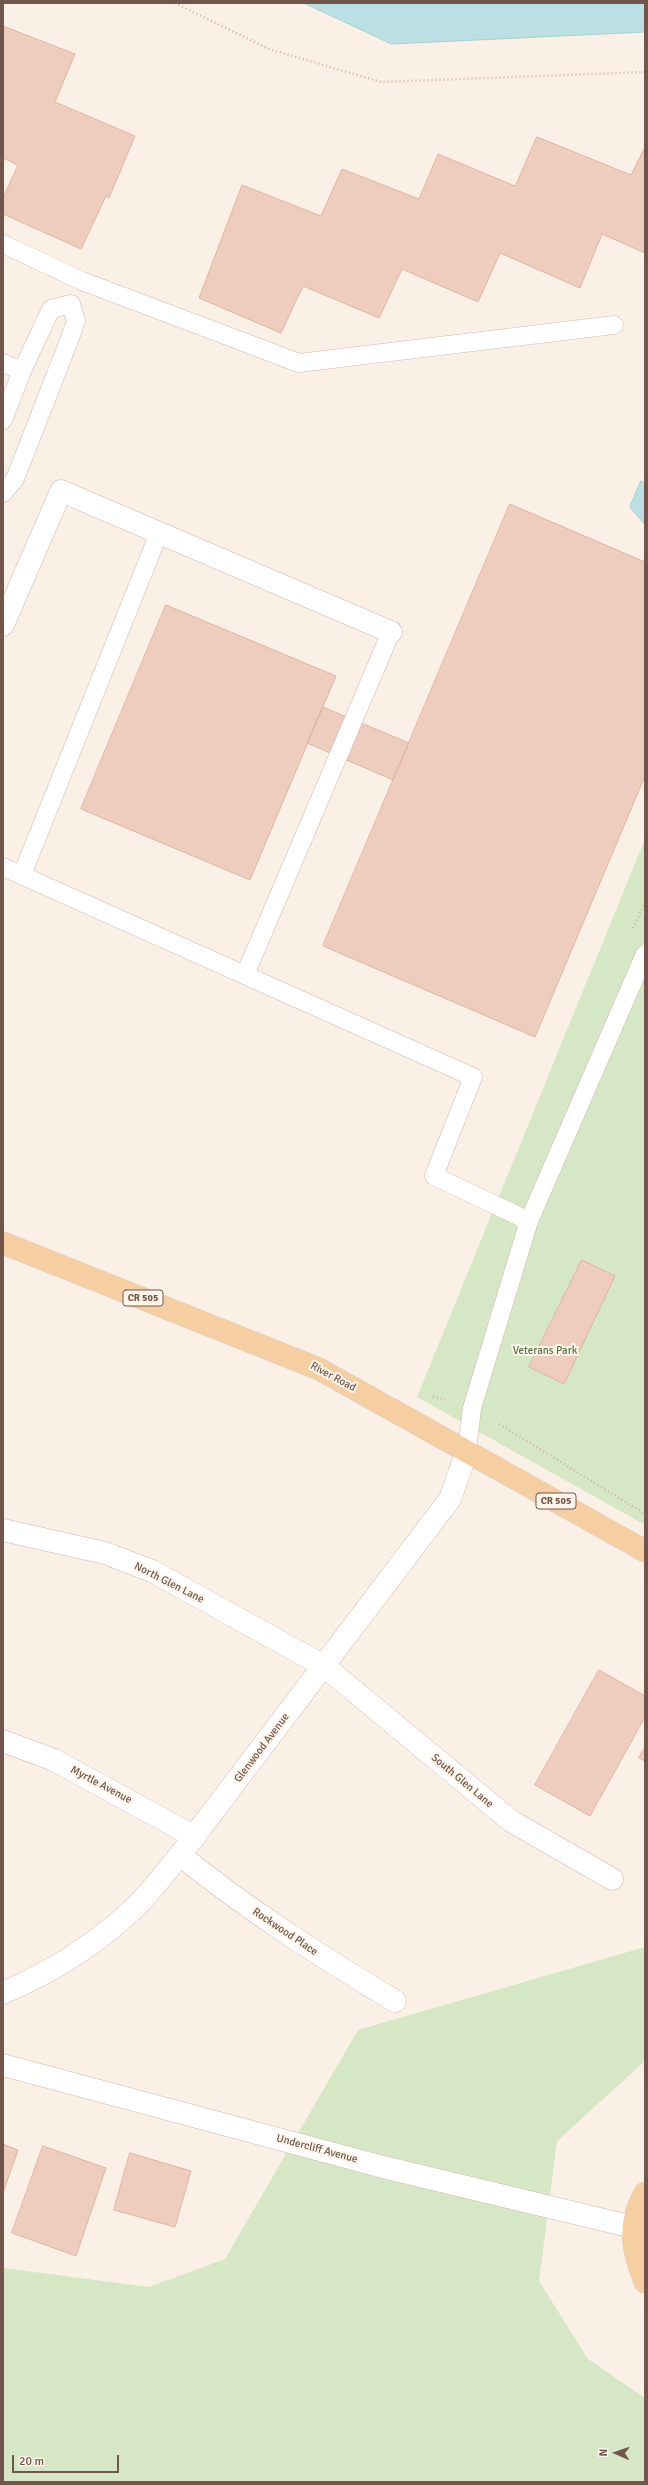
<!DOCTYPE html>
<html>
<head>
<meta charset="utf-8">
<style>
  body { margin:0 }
  #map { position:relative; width:648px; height:2485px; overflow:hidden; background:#fbf0e5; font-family:Signika,sans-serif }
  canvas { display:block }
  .frame { position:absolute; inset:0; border:4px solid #72564c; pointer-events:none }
  .north { position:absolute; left:596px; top:2433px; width:40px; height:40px; -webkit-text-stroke:3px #fef5eb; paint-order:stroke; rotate:272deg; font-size:11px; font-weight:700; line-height:16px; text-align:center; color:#72564c }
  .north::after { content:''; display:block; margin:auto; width:14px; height:18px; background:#72564c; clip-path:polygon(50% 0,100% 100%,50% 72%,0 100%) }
  .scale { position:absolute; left:12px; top:2455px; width:107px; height:18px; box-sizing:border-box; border:2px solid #72564c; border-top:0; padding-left:5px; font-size:12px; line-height:14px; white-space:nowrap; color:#72564c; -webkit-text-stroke:3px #fef5eb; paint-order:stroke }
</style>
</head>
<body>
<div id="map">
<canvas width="648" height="2485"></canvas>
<div class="frame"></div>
<div class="north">N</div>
<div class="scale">20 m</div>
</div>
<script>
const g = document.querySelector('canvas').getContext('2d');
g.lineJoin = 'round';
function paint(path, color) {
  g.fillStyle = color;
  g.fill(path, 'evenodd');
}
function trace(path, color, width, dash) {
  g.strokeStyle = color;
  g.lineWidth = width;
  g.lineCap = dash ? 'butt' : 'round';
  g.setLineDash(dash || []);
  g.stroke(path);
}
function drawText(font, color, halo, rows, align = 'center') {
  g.font = font + ' Signika,sans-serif';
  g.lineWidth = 4;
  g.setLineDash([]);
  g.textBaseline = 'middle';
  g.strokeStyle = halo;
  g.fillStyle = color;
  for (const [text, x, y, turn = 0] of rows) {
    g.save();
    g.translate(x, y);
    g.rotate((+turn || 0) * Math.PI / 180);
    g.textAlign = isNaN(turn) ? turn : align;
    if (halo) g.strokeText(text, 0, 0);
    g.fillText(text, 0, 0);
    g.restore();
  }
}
const green = new Path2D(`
  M645,839V1525L417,1397Z
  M645,1947V2061L557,2141L539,2281L588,2359L645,2398V2482H3V2268L149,2287L225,2259L358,2030Z`);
const water = new Path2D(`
  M304,3H645V32L392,44Z
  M641,481L645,483V525L630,507Z`);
const building = new Path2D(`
  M3,26L75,54L55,102L135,136L109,198L106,196L81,249L3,214V198L18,165L3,158Z
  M537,137L631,175L645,147V253L602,234L580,288L500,253L478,302L402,269L379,318L303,286L281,333L199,298L242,185L321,216L342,169L419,199L438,154L515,186Z
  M510,504L645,562V776L535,1037L323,946Z
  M166,605L336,676L250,880L81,809Z
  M323,707L409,743L393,780L307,743Z
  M582,1260L615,1276L564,1384L529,1367Z
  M599,1670L645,1696V1717L590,1816L535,1785Z
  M645,1747V1761L639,1758Z
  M3,2144L18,2150L3,2193Z
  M43,2146L106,2168L76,2256L12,2233Z
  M130,2153L191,2171L175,2227L114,2210Z`);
const path = new Path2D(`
  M175,3L269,49L381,82L645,72
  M633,928L645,902
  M433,1396L445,1400
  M499,1424L645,1514`);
const service = new Path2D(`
  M3,244L82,281L299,363L614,325
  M3,363L22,371
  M3,420L22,371L51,309L71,304L76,321L70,338L15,479L3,493
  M3,867L473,1077L434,1176L529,1221
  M22,875L159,533
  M245,975L391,632
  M467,1451L472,1408L529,1221L645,954`);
const minor = new Path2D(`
  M3,625L61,491L391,632
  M3,1530L105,1553L152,1571L324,1666L511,1821L612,1879
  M3,1741L54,1760L195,1837
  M180,1855C248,1910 320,1956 395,2001
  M3,1993C51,1972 96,1945 134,1908C151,1892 165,1873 180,1855L450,1499L467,1451
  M3,2065L383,2167L633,2227`);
const primary = new Path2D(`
  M3,1243L319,1369L645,1551
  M645,2193C627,2224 632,2250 645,2282`);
const shields = [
  [143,1298,40],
  [556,1501,40]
];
const shieldNames = [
  ["CR 505",143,1298],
  ["CR 505",556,1501]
];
const parkNames = [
  ["Veterans Park",545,1351]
];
const streetNames = [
  ["River Road",333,1377,28],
  ["North Glen Lane",169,1583,27],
  ["Glenwood Avenue",262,1748,-53],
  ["South Glen Lane",462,1781,40],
  ["Myrtle Avenue",101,1785,28],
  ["Rockwood Place",285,1932,34],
  ["Undercliff Avenue",317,2149,15]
];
paint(green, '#d5e7c4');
paint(water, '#bbe0e3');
trace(water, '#a2d0d4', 1);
paint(building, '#eecdbe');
trace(building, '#e0b3a0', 1);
trace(service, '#cebaaf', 19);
trace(minor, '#cebaaf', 23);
trace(primary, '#d8d0cd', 23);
trace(path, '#d3b1a2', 2.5, [1, 3]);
trace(service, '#fff', 18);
trace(minor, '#fff', 22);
trace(primary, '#f5cfa1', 22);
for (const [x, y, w] of shields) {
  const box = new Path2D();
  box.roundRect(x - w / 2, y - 8, w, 16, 3);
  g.fillStyle = '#fef5eb';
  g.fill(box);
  trace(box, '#72564c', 1);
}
drawText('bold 10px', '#72564c', null, shieldNames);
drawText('11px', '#577744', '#fef5eb', parkNames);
drawText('11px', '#72564c', '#fef5eb', streetNames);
</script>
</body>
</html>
